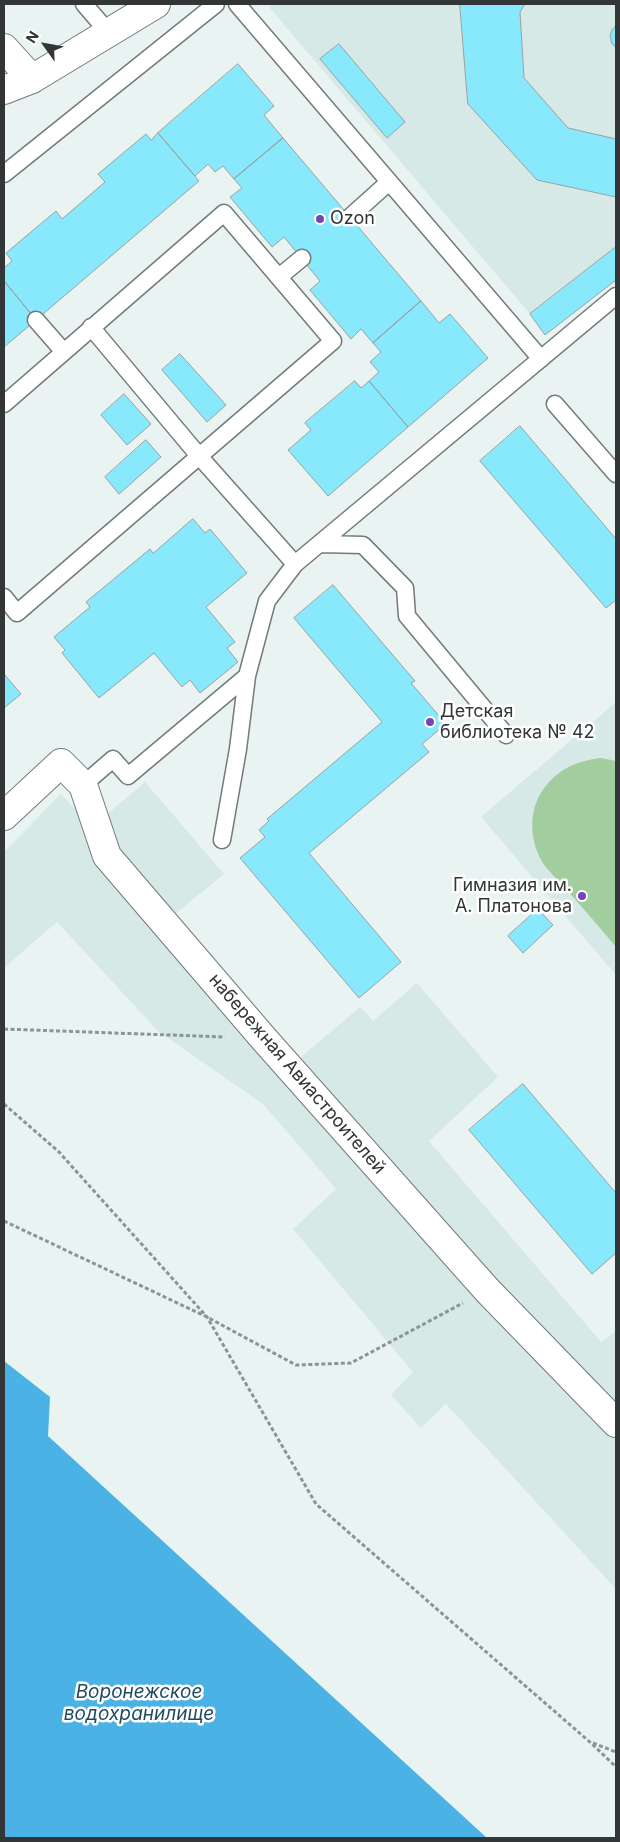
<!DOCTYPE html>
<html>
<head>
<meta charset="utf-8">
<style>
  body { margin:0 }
  #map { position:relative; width:620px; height:1842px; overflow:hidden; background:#e9f3f1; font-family:Inter,sans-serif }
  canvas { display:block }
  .frame { position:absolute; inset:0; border:5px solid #333636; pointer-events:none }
  .north { position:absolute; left:20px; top:20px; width:50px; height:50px; -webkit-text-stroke:4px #fff; paint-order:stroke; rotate:302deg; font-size:14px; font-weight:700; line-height:20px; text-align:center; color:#333636 }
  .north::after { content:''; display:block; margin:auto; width:18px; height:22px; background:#333636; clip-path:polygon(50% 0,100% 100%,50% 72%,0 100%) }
</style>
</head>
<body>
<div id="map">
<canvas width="620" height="1842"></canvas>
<div class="frame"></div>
<div class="north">N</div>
</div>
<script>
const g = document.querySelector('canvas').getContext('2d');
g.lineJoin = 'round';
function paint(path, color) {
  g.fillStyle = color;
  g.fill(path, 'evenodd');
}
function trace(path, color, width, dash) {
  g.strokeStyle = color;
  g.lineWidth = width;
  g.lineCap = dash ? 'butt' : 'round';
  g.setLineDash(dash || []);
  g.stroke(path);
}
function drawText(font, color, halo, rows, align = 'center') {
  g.font = font + ' Inter,sans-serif';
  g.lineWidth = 5;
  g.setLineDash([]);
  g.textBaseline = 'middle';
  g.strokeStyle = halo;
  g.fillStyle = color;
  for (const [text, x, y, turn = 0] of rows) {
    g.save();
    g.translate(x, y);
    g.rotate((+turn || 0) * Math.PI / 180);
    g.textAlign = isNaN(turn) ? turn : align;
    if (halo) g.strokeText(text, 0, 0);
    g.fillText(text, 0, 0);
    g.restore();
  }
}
const built = new Path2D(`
  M272,4H616V247L530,314L269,7Z
  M616,702V975L481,817Z
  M145,782L224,874L174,915L299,1059L360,1007L373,1021L417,983L498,1077L429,1141L601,1342L616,1331V1589L446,1404L421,1428L391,1395L413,1372L293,1229L336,1189L263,1104L158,1031L57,922L4,968V852L61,794L92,827Z`);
const green = new Path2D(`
  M601,758L616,761V947C602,930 588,914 573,897C564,887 554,877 545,866C529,843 527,810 545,787C560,768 577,761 601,758Z`);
const water = new Path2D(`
  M4,1361L50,1397L48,1436L487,1838H4Z`);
const building = new Path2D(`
  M460,4H525L520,12L524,78L568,128L616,139V197L537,180L468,104Z
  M616,26V47L612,44L610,36L612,30Z
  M339,44L405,122L387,138L320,59Z
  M238,64L274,106L264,115L283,138L234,179L223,166L215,172L208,164L195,176L158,133Z
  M158,133L199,181L36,320L4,281V268L12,261L6,253L56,211L62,219L105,182L98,174L146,134L151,140Z
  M283,138L421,301L373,343L361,329L351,339L310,290L320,281L284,237L272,247L230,197L242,188L234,179Z
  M616,247V280L545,335L530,314Z
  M4,281L36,320L4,347Z
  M421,301L439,323L450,314L488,358L408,427L369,381L379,372L370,362L381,352L373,343Z
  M180,354L226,405L207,422L162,370Z
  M355,381L361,388L369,381L408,427L328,496L288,450L311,430L305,423Z
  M124,394L151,424L127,445L101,415Z
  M520,426L616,539V600L606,608L480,461Z
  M146,440L161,457L119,494L105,477Z
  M193,519L205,533L210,529L247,573L206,607L235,642L227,648L238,662L200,693L190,680L182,687L154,653L99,698L62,653L65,650L54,637L90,607L86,602L150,549L153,553Z
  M333,585L415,681L411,683L446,724L422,744L429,752L309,853L401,962L359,998L240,858L265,837L259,830L269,821L267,819L382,722L294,618Z
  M4,674L21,694L4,708Z
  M538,909L553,925L523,953L508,936Z
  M523,1084L616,1193V1253L592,1274L469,1130Z`);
const path = new Path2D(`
  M4,1029L225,1037
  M4,1104L59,1152L207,1317L316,1504L591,1743L616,1767
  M4,1221L207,1317L296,1365L351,1363L463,1303
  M593,1743L616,1752`);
const service = new Path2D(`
  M84,4L109,33
  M237,4L541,359
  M4,174L216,4
  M350,217L389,182
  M279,277L302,258
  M36,320L64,352
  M91,327L199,456L295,564
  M4,404L224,213L333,341L17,613L4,597
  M555,404L616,474
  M321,544L363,545L405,588L407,616L506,735
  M83,785L113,759L128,776L247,676L267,601L295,564L616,296
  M222,840L238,749L247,676`);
const minor = new Path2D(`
  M4,48L32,79
  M4,90L32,79L156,4
  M4,816L61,763L83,785L107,856L264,1039L487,1290L616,1423`);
const markers = [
  [320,219,5,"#74b"],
  [430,722,5,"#74b"],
  [582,896,5,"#74b"]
];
const poiNames = [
  ["Ozon",330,219],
  ["Детская",440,712],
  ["библиотека № 42",440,733],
  ["Гимназия им.",572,886,"right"],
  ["А. Платонова",572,907,"right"]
];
const streetNames = [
  ["набережная Авиастроителей",297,1074,49]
];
const waterNames = [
  ["Воронежское",139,1692],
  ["водохранилище",139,1714]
];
paint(built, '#d6e9e7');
paint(green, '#a1cd9f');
paint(water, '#4ab2e4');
paint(building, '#87e9fb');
trace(building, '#99a1a3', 1);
trace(service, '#727b7a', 19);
trace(minor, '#727b7a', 30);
trace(path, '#8d9493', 3, [4, 2.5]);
trace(service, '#fff', 16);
trace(minor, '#fff', 28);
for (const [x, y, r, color] of markers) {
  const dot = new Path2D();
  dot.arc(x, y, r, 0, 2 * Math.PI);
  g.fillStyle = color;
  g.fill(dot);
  trace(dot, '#fff', 2);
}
drawText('18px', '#333636', '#fff', poiNames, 'left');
drawText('18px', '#333636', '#fff', streetNames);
drawText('italic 19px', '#1f4a5f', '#fff', waterNames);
</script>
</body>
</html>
